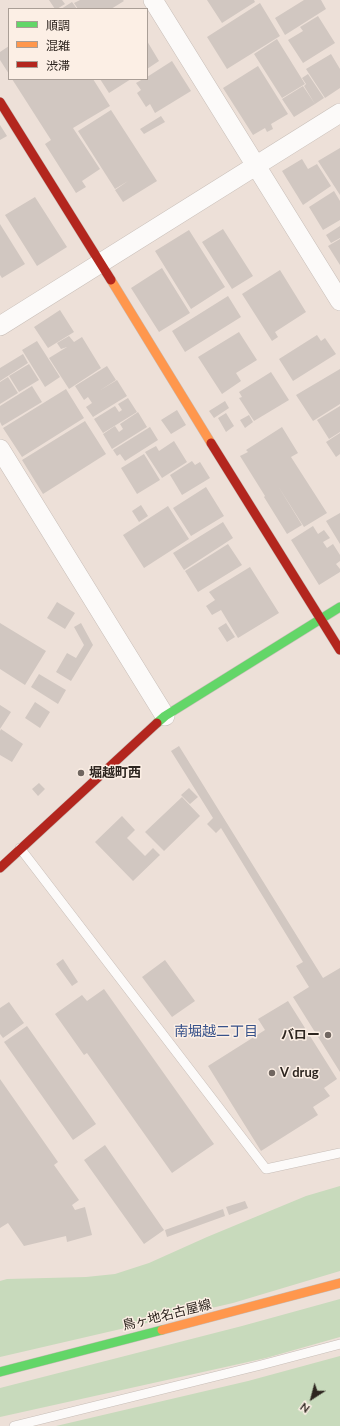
<!DOCTYPE html>
<html>
<head>
<meta charset="utf-8">
<style>
  body { margin:0 }
  #map { position:relative; width:340px; height:1426px; overflow:hidden; background:#ede0d8; font-family:Lato,"Noto Sans JP",sans-serif }
  canvas { display:block }
  .legend { position:absolute; left:8px; top:8px; width:140px; height:72px; box-sizing:border-box; background:#fcefe5; border:1px solid #a99e96; margin:0; padding:5px 7px; list-style:none; font-size:12px; color:#2d251f }
  .legend li { display:flex; align-items:center; gap:8px; height:20px }
  .legend b { width:20px; border:1px solid #a99e96 }
  .north { position:absolute; left:292px; top:1378px; width:40px; height:40px; -webkit-text-stroke:3px #fcefe5; paint-order:stroke; rotate:216deg; font-size:11px; font-weight:700; line-height:16px; text-align:center; color:#2d251f }
  .north::after { content:''; display:block; margin:auto; width:14px; height:18px; background:#2d251f; clip-path:polygon(50% 0,100% 100%,50% 72%,0 100%) }
</style>
</head>
<body>
<div id="map">
<canvas width="340" height="1426"></canvas>
<ul class="legend">
<li><b style="height:5px;background:#63d668"></b>順調</li>
<li><b style="height:5px;background:#ff974d"></b>混雑</li>
<li><b style="height:5px;background:#b3261e"></b>渋滞</li>
</ul>
<div class="north">N</div>
</div>
<script>
const g = document.querySelector('canvas').getContext('2d');
g.lineJoin = 'round';
function paint(path, color) {
  g.fillStyle = color;
  g.fill(path, 'evenodd');
}
function trace(path, color, width, dash) {
  g.strokeStyle = color;
  g.lineWidth = width;
  g.lineCap = dash ? 'butt' : 'round';
  g.setLineDash(dash || []);
  g.stroke(path);
}
function drawText(font, color, halo, rows, align = 'center') {
  g.font = font + ' Lato,"Noto Sans JP",sans-serif';
  g.lineWidth = 3;
  g.setLineDash([]);
  g.textBaseline = 'middle';
  g.strokeStyle = halo;
  g.fillStyle = color;
  for (const [text, x, y, turn = 0] of rows) {
    g.save();
    g.translate(x, y);
    g.rotate((+turn || 0) * Math.PI / 180);
    g.textAlign = isNaN(turn) ? turn : align;
    if (halo) g.strokeText(text, 0, 0);
    g.fillText(text, 0, 0);
    g.restore();
  }
}
const green = new Path2D(`
  M340,1186V1271L233,1303L0,1357V1281L7,1279L86,1277L115,1274L149,1263L207,1237L306,1196Z
  M340,1299V1337L266,1358L0,1417V1388L242,1326Z
  M340,1356V1426H56L248,1381Z`);
const building = new Path2D(`
  M49,0H62L65,4L57,9H55Z
  M80,0H123L124,1L111,9H78L74,3Z
  M207,0H254L255,2L222,23Z
  M304,0H321L326,9L285,35L275,18Z
  M72,2L77,9H61Z
  M260,3L280,36L227,69L207,37Z
  M318,16L335,43L303,63L288,40L303,31L300,27Z
  M277,39L305,84L282,98L254,54Z
  M147,41L159,61L147,69Z
  M9,46V74L0,60V52Z
  M331,54L340,69V88L325,98L306,69Z
  M172,61L191,91L155,113L150,104L146,107L137,93L141,90L136,83L143,79H147V77Z
  M258,66L288,114L271,124L273,129L267,132L265,128L253,135L223,88Z
  M308,74L324,98L315,104L304,86L306,84L302,78Z
  M12,79H93L110,106L73,128L100,169L82,181L86,187L76,193L45,144L51,140Z
  M100,79H131L109,93Z
  M303,86L315,104L294,117L282,99Z
  M111,110L157,181L123,202L115,190L128,181L115,189L78,131Z
  M161,116L165,122L144,134L140,129Z
  M0,125L7,136L0,140Z
  M340,148V195L318,161Z
  M302,159L308,169L317,164L331,186L303,205L282,171Z
  M334,191L340,201V220L323,230L309,207Z
  M35,197L67,247L37,266L5,215Z
  M0,224L25,264L2,278L0,275Z
  M340,226V238L331,243L326,235Z
  M223,229L253,276L232,289L202,242Z
  M189,230L225,287L191,309L155,251Z
  M340,239V265L328,246Z
  M162,268L190,313L159,332L131,288Z
  M280,270L306,312L275,332L278,337L272,341L242,294Z
  M228,296L241,317L185,352L172,331Z
  M60,310L74,332L48,348L34,327Z
  M239,332L257,360L236,373L241,381L222,394L198,357Z
  M317,335L321,341L325,338L336,354L293,381L279,359Z
  M69,336L74,342L82,337L101,368L69,389L49,358L67,347L61,349L57,343Z
  M37,341L60,377L45,387L22,350Z
  M23,354L28,363L0,381V368Z
  M29,364L39,380L19,392L9,376Z
  M107,366L116,380L99,391L117,380L127,396L93,417L86,407L92,403L88,397L84,400L75,386Z
  M340,369V404L313,421L296,395Z
  M271,372L289,400L254,421L239,398L242,397L239,392Z
  M8,377L18,393L0,404V382Z
  M32,386L42,402L2,426L0,422V406Z
  M66,389L84,418L22,457L3,428Z
  M128,398L137,412L103,433L94,419L115,406L119,412L122,410L118,404Z
  M225,401L229,408L214,418L209,411Z
  M340,406V432L329,439L317,420Z
  M177,410L186,425L171,434L161,420Z
  M138,412L147,427L112,449L103,434L115,426L119,432L123,429L120,424Z
  M226,413L234,426L226,432L218,418Z
  M249,415L253,422L245,428L240,420Z
  M85,421L106,454L43,494L22,460Z
  M150,427L158,440L125,461L120,454L117,456L113,450Z
  M282,427L298,453L291,457L327,513L304,527L278,486L302,525L287,534L264,497L265,496L240,456L248,452L246,450Z
  M340,433V454L336,457L326,442Z
  M174,441L187,462L162,478L145,452L156,446L159,451Z
  M144,454L160,480L137,494L121,468Z
  M192,461L195,465L200,462L210,478L182,495L170,475Z
  M206,487L224,516L191,536L173,508Z
  M141,505L148,516L139,522L132,511Z
  M168,506L189,539L144,568L123,535Z
  M340,513V544L326,521Z
  M223,522L233,538L184,570L173,553Z
  M313,526L318,534L324,530L330,538L323,542L327,548L333,544L340,555V561L336,564L340,569V572L319,585L291,540Z
  M228,544L242,565L198,592L185,571Z
  M250,567L279,613L238,638L221,610L212,615L206,606L215,600L209,592Z
  M57,602L75,613L65,629L47,618Z
  M0,623L46,651L25,685L0,669Z
  M81,623L93,645L71,681L56,672L67,653L76,658L84,645L74,627Z
  M226,623L235,637L227,642L218,628Z
  M39,674L66,690L58,704L31,687Z
  M35,702L50,712L40,728L25,718Z
  M0,705L11,712L0,729Z
  M1,729L23,744L12,762L0,755V731Z
  M179,746L323,978L340,968V1072L293,997L309,987L296,966L303,962L221,828L216,833L207,824L213,818L171,751Z
  M39,783L45,789L38,796L32,789Z
  M189,788L198,797L190,804L181,795Z
  M182,797L200,816L164,851L145,832Z
  M122,816L135,830L127,838L145,856L153,848L160,855L133,881L95,842Z
  M63,959L78,982L72,986L56,964Z
  M165,960L195,1001L172,1017L142,977Z
  M104,989L214,1144L172,1173L87,1053L84,1055L55,1014L82,995L87,1001Z
  M288,1001L337,1079L324,1088L330,1096L313,1107L318,1115L261,1151L208,1066L265,1030L258,1019Z
  M9,1002L24,1023L3,1038L0,1034V1008Z
  M27,1026L96,1124L73,1140L4,1042Z
  M0,1079L58,1162L54,1165L79,1200L72,1205L75,1210L85,1207L92,1235L67,1242L66,1236L24,1246L8,1223L0,1228Z
  M105,1145L164,1230L144,1244L84,1160Z
  M245,1201L248,1208L229,1215L226,1207Z
  M223,1209L225,1216L167,1237L165,1230Z`);
const lane = new Path2D(`
  M20,848L266,1169L340,1153
  M14,1426L261,1365L340,1344`);
const street = new Path2D(`
  M153,0L340,301
  M0,326L340,113
  M0,449L165,716`);
const fast = new Path2D(`
  M157,723L165,716L340,607
  M0,1372L162,1330`);
const slow = new Path2D(`
  M111,280L211,443
  M162,1330L340,1283`);
const jam = new Path2D(`
  M0,102L111,280
  M211,443L340,650
  M0,868L157,723`);
const markers = [
  [81,773,4,"#706660"],
  [328,1035,4,"#706660"],
  [272,1073,4,"#706660"]
];
const poiNames = [
  ["堀越町西",89,773],
  ["バロー",320,1035,"right"],
  ["V drug",280,1073]
];
const streetNames = [
  ["鳥ヶ地名古屋線",167,1315,-14]
];
const neighbourhoodNames = [
  ["南堀越二丁目",216,1031]
];
paint(green, '#c8dabc');
paint(building, '#d1c7c1');
trace(lane, '#c7bdb7', 10);
trace(street, '#c7bdb7', 20);
trace(fast, '#c7bdb7', 10);
trace(slow, '#c7bdb7', 10);
trace(jam, '#c7bdb7', 10);
trace(lane, '#fcfaf9', 9);
trace(street, '#fcfaf9', 19);
trace(fast, '#63d668', 9);
trace(slow, '#ff974d', 9);
trace(jam, '#b3261e', 9);
for (const [x, y, r, color] of markers) {
  const dot = new Path2D();
  dot.arc(x, y, r, 0, 2 * Math.PI);
  g.fillStyle = color;
  g.fill(dot);
  trace(dot, '#fcefe5', 1.5);
}
drawText('bold 13px', '#2d251f', '#fcefe5', poiNames, 'left');
drawText('13px', '#2d251f', '#fcefe5', streetNames);
drawText('14px', '#36518a', '#fcefe5', neighbourhoodNames);
</script>
</body>
</html>
